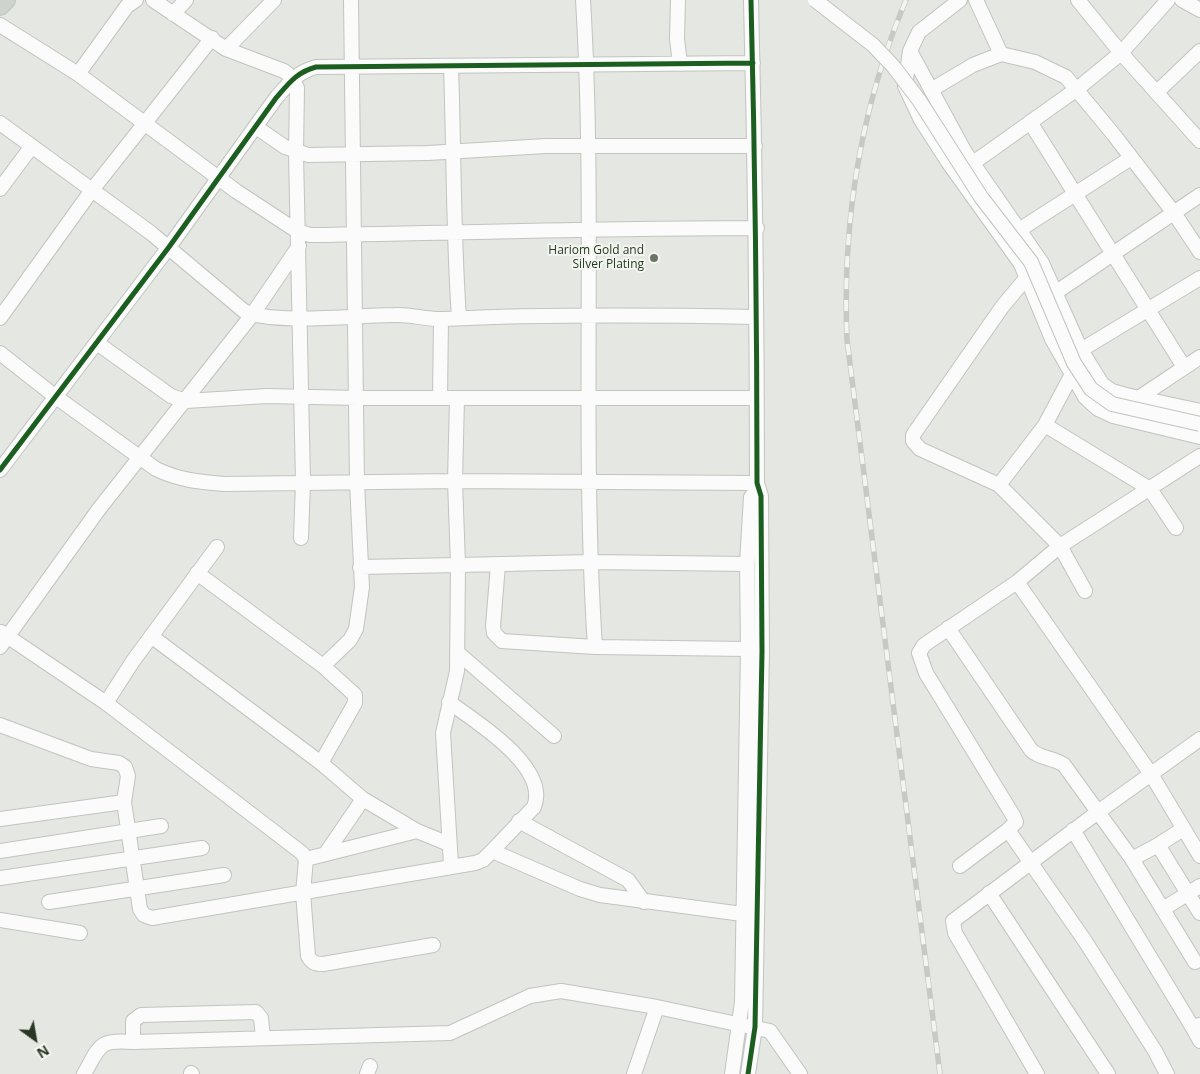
<!DOCTYPE html>
<html>
<head>
<meta charset="utf-8">
<style>
  body { margin:0 }
  #map { position:relative; width:1200px; height:1074px; overflow:hidden; background:#e4e7e2; font-family:"Open Sans",sans-serif }
  canvas { display:block }
  .north { position:absolute; left:10px; top:1014px; width:50px; height:50px; -webkit-text-stroke:4px #f3f6f0; paint-order:stroke; rotate:148deg; font-size:14px; font-weight:700; line-height:20px; text-align:center; color:#283822 }
  .north::after { content:''; display:block; margin:auto; width:18px; height:22px; background:#283822; clip-path:polygon(50% 0,100% 100%,50% 72%,0 100%) }
</style>
</head>
<body>
<div id="map">
<canvas width="1200" height="1074"></canvas>
<div class="north">N</div>
</div>
<script>
const g = document.querySelector('canvas').getContext('2d');
g.lineJoin = 'round';
function trace(path, color, width, dash) {
  g.strokeStyle = color;
  g.lineWidth = width;
  g.lineCap = dash ? 'butt' : 'round';
  g.setLineDash(dash || []);
  g.stroke(path);
}
function drawText(font, color, halo, rows, align = 'center') {
  g.font = font + ' "Open Sans",sans-serif';
  g.lineWidth = 4;
  g.setLineDash([]);
  g.textBaseline = 'middle';
  g.strokeStyle = halo;
  g.fillStyle = color;
  for (const [text, x, y, turn = 0] of rows) {
    g.save();
    g.translate(x, y);
    g.rotate((+turn || 0) * Math.PI / 180);
    g.textAlign = isNaN(turn) ? turn : align;
    if (halo) g.strokeText(text, 0, 0);
    g.fillText(text, 0, 0);
    g.restore();
  }
}
const minor = new Path2D(`
  M153,0L226,49L284,71L293,78L297,88L296,153L303,482L301,538
  M583,0C596,215 581,432 595,647
  M678,0L677,39L680,64
  M960,0L919,32L910,51L905,86L921,120L948,162L1021,264L1052,339L1085,397L1098,409L1113,416L1200,437
  M976,0L1001,54L1035,62L1066,77L1114,135L1174,213L1200,252
  M1078,0L1121,53L1200,141
  M1182,0L1200,10
  M173,14L186,0
  M0,25L78,74L236,191L297,231L310,235C459,233 608,228 757,228
  M226,49L274,0
  M910,51L965,152L1042,263L1081,350L1102,384L1112,391L1126,395L1200,411
  M451,66C454,150 453,233 459,318
  M78,74L127,6L136,0
  M931,90L973,65L1001,54
  M1157,92L1200,51
  M1030,122L1184,367
  M0,123L151,233L244,311C273,325 359,315 395,315C411,314 427,320 444,319C547,314 651,315 755,317
  M256,127L285,147L308,155L428,153L546,146H755
  M973,163L1077,89L1121,53L1168,0
  M0,189L32,146
  M1019,230L1131,158
  M1055,293L1200,195
  M0,318L92,190L212,38
  M97,343L171,396L186,401L267,396L358,398H757
  M1081,350L1200,278
  M0,353L56,397L156,469C179,480 199,482 224,484L455,481L757,483
  M1140,397L1200,357
  M440,398L441,319
  M457,398L455,481L458,565L592,562L747,564
  M1045,425L1071,376
  M0,470L169,247L276,98C289,83 297,72 316,67L753,63
  M999,485L920,449L913,441V435L1002,307L1027,277
  M498,565L493,626L494,633L502,641L595,647L748,649
  M360,567L458,565L457,671L443,733L451,865
  M197,573L323,666L355,695V703L321,763
  M1017,582L1151,774L1200,856
  M1085,591L1060,546L999,485L1045,425L1150,489L1176,528
  M948,628L1031,750C1040,759 1053,757 1064,765L1132,859
  M1,632L106,703L133,661L217,547
  M151,636L321,763L363,799L417,831L449,844
  M0,647L99,509L252,315L299,246
  M458,653L554,736
  M323,666L350,640L356,629L362,587L357,482L351,0
  M106,703L302,853L306,859L303,893L308,956C312,963 315,964 323,964L433,945
  M0,725L91,759L119,763L125,767L128,776L124,802L140,909L144,915L152,918L475,863L483,860L492,851L534,807C550,767 476,722 449,702
  M0,819L124,802
  M519,821L628,880L644,902
  M1073,830L1193,1028
  M1158,845L1183,829
  M0,851L161,826
  M492,851L580,889L600,895L750,915
  M326,853L363,799
  M306,859L417,831
  M960,866L1008,830
  M0,878L202,848
  M989,893L1108,1074
  M49,902L224,875
  M1163,909L1200,886
  M0,920L80,933
  M1195,962L1132,859L1158,845L1200,913
  M1199,1025L1193,1028L1200,1041
  M133,1042V1021L141,1015L256,1012L261,1018L263,1038
  M191,1073L192,1074
  M84,1074C100,1046 98,1039 133,1042L450,1033L530,996L561,991L657,1007L770,1031L800,1074
  M367,1074L370,1066
  M634,1074L657,1007
  M732,1074L742,1002L748,649L747,564L751,497L757,490
  M748,1074L755,1027L762,652L761,496L757,483C757,322 755,161 751,0
  M1037,1074L955,933L953,921L1098,812L1200,739
  M1167,1074L1155,1051L1085,941L1008,830L1016,822L1014,817L926,673L919,653L924,645L1017,582L1060,546L1200,456`);
const major = new Path2D(`
  M0,6L6,0`);
const rail = new Path2D(`
  M906,0C860,109 842,222 847,340L940,1074`);
const minorBridge = new Path2D(`
  M815,0L873,45L893,66L919,100L981,197L1031,262L1074,363L1091,389L1112,404L1200,424`);
const cycleway = new Path2D(`
  M0,470L169,247L276,98C289,83 297,72 316,67L753,63
  M748,1074L755,1027L762,652L761,496L757,483C757,322 755,161 751,0`);
const markers = [
  [654,258,5,"#6a7565"]
];
const poiNames = [
  ["Hariom Gold and",644,251],
  ["Silver Plating",644,265]
];
trace(minor, '#c1c4bf', 16);
trace(major, '#bec3bc', 20);
trace(minor, '#fbfbfb', 14);
trace(major, '#cfd3ce', 18);
trace(rail, '#c7c9c6', 5.5);
trace(rail, '#f3f6f0', 4, [11]);
trace(minorBridge, '#c1c4bf', 16, []);
trace(minorBridge, '#fbfbfb', 14);
trace(cycleway, '#1b5e20', 5);
for (const [x, y, r, color] of markers) {
  const dot = new Path2D();
  dot.arc(x, y, r, 0, 2 * Math.PI);
  g.fillStyle = color;
  g.fill(dot);
  trace(dot, '#f3f6f0', 2);
}
drawText('12px', '#283822', '#f3f6f0', poiNames, 'right');
</script>
</body>
</html>
